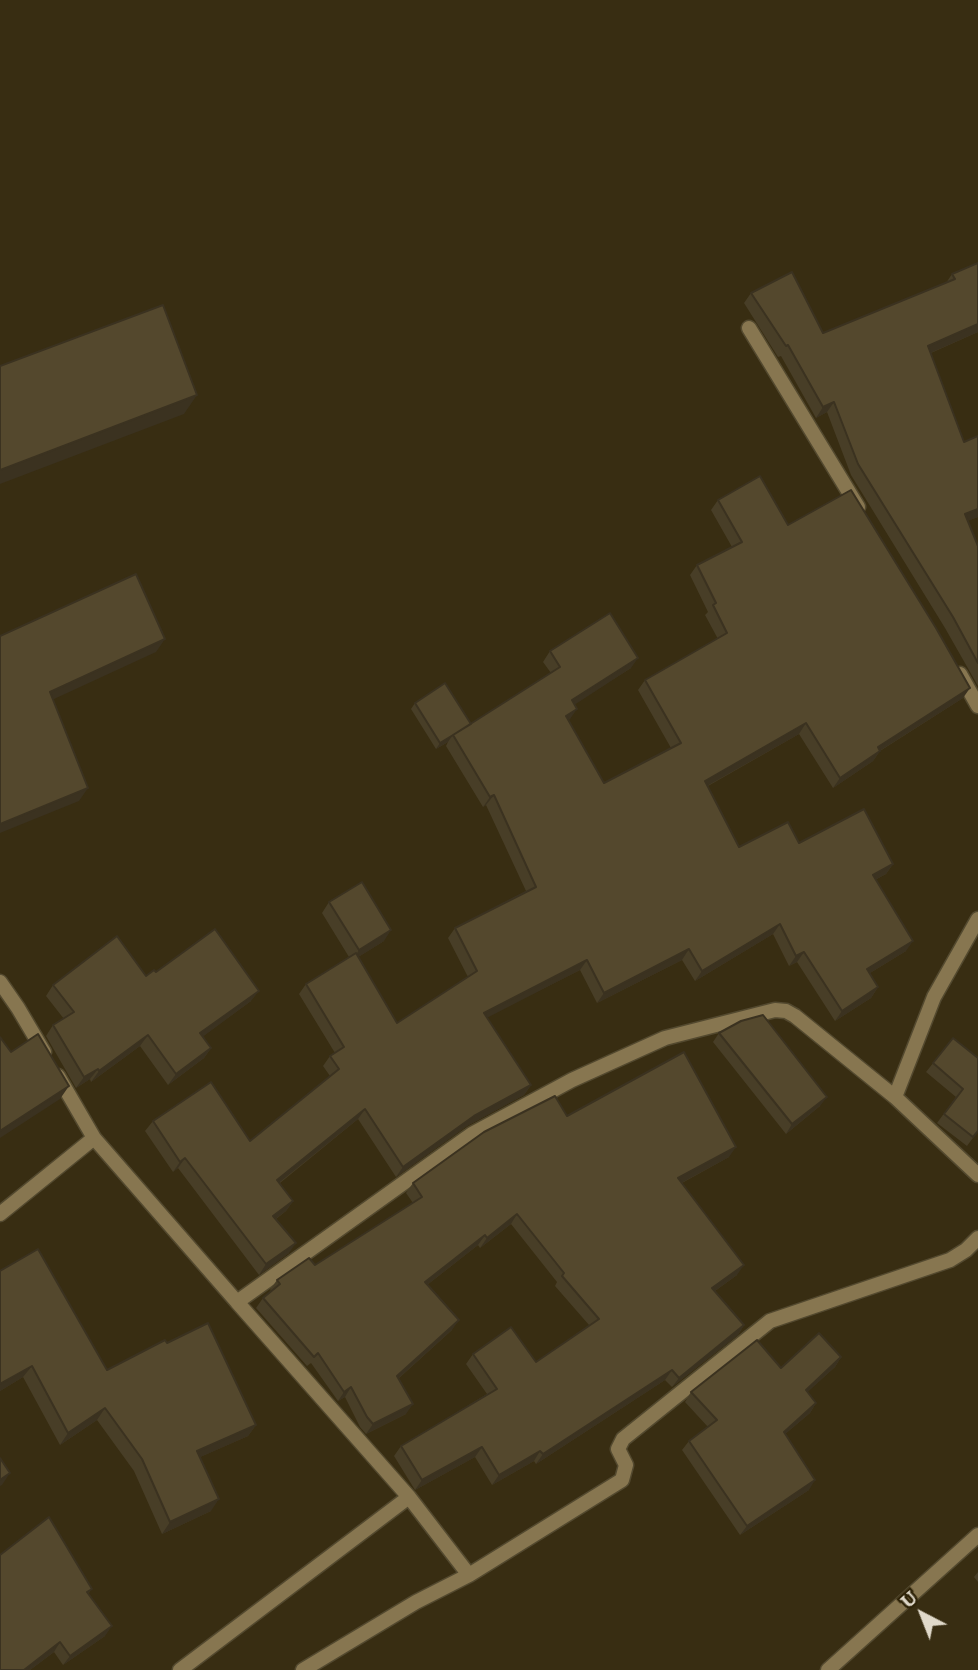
<!DOCTYPE html>
<html>
<head>
<meta charset="utf-8">
<style>
  body { margin:0 }
  #map { position:relative; width:978px; height:1670px; overflow:hidden; background:#382d12; font-family:Literata,serif }
  canvas { display:block }
  .north { position:absolute; left:887px; top:1579px; width:70px; height:70px; -webkit-text-stroke:5px #2e2308; paint-order:stroke; rotate:318deg; font-size:19px; font-weight:700; line-height:28px; text-align:center; color:#e0d9ca }
  .north::after { content:''; display:block; margin:auto; width:24px; height:32px; background:#e0d9ca; clip-path:polygon(50% 0,100% 100%,50% 72%,0 100%) }
</style>
</head>
<body>
<div id="map">
<canvas width="978" height="1670"></canvas>
<div class="north">U</div>
</div>
<script>
const g = document.querySelector('canvas').getContext('2d');
g.lineJoin = 'round';
function trace(path, color, width, dash) {
  g.strokeStyle = color;
  g.lineWidth = width;
  g.lineCap = dash ? 'butt' : 'round';
  g.setLineDash(dash || []);
  g.stroke(path);
}
function paint(path, color) {
  g.fillStyle = color;
  g.fill(path, 'evenodd');
}
const minor = new Path2D(`
  M749,328L858,507
  M960,674L978,706
  M0,982L18,1008L44,1052
  M58,1076L94,1138L237,1302L472,1134L572,1080L665,1038L775,1010L786,1011L795,1016L895,1097L978,1175
  M895,1097L934,997L978,919
  M0,1214L94,1138
  M409,1497L469,1575
  M180,1670L409,1497L237,1302
  M303,1670L416,1602L469,1575L622,1480L626,1465L618,1449L623,1439L770,1321L950,1260L966,1250L978,1238
  M828,1670L978,1535`);
const wall = new Path2D(`
  M978,263V332L931,353L964,442L978,436V517L967,521L978,546V686L945,628L851,475L827,412L816,418L781,356L778,357L744,303L751,293L823,333L946,283L952,274Z
  M718,500L788,525L963,698L880,751L873,761L833,788L799,734L708,786L739,847L799,843L893,864L886,874L875,880L906,951L870,973L878,987L871,998L835,1021L797,962L789,966L773,934L695,981L682,960L597,1003L580,970L487,1017L531,1085L524,1095L467,1126L396,1177L358,1119L280,1183L293,1201L286,1211L276,1219L289,1253L259,1275L178,1168L173,1172L145,1131L153,1121L250,1141L330,1076L323,1066L330,1056L335,1053L299,994L306,984L349,957L322,913L329,902L384,941L358,957L397,1023L468,977L448,938L455,928L526,891L486,805L483,807L446,746L448,742L436,749L411,709L415,703L471,724L551,673L543,662L550,651L631,668L574,704L570,719L568,720L604,783L671,748L638,690L645,680L718,639L705,615L708,612L690,575L697,565L732,547L711,510Z
  M156,972L251,1001L203,1036L211,1048L204,1058L168,1085L140,1046L91,1082L90,1079L76,1088L46,1036L53,1025L64,1019L46,996L53,985L146,976Z
  M719,1033L820,1106L786,1134L713,1042Z
  M953,1038L978,1131L967,1146L937,1123L956,1097L926,1072Z
  M567,1116L729,1157L682,1183L737,1275L715,1291L744,1325L738,1335L672,1387L665,1380L536,1464L534,1461L492,1485L475,1457L415,1490L394,1456L401,1446L487,1394L466,1364L473,1354L536,1362L589,1325L555,1286L557,1282L511,1224L480,1248L478,1245L427,1285L452,1330L398,1379L406,1414L366,1434L360,1427L345,1397L338,1401L311,1363L307,1366L256,1308L263,1298L271,1291L270,1290L277,1280L315,1265L413,1203L406,1193L413,1183Z
  M0,1271L107,1370L256,1425L248,1436L200,1457L211,1511L162,1534L134,1471L97,1420L60,1445L23,1377L0,1391Z
  M841,1357L835,1367L807,1392L816,1403L810,1413L785,1434L809,1490L740,1535L682,1450L689,1441L708,1427L685,1402L691,1392L781,1368Z
  M978,1572V1582L974,1577Z
  M92,1589L88,1594L105,1636L63,1665L54,1652L30,1670H0Z`);
const shadedWall = new Path2D(`
  M978,324V332L921,357L928,346Z
  M197,395L184,414L0,484V470Z
  M834,402L827,412L816,418L823,407Z
  M978,509V517L957,525L965,514Z
  M165,639L156,652L41,705L50,692Z
  M638,658L631,668L565,711L572,700Z
  M970,688L963,698L870,757L878,747Z
  M577,709L570,719L558,727L566,716Z
  M806,723L799,734L698,791L705,781Z
  M452,736L448,742L436,749L440,743Z
  M880,751L873,761L833,788L840,778Z
  M88,788L79,801L0,833V824Z
  M494,795L486,805L483,807L490,797Z
  M893,864L886,874L865,885L873,875Z
  M780,924L773,934L695,981L702,971Z
  M391,930L384,941L352,961L359,950Z
  M913,941L906,951L860,979L867,969Z
  M689,949L682,960L597,1003L604,993Z
  M804,952L797,962L789,966L796,956Z
  M587,960L580,970L477,1023L484,1013Z
  M878,987L871,998L835,1021L842,1011Z
  M259,991L251,1001L193,1044L200,1033Z
  M148,1035L140,1046L91,1082L99,1071Z
  M211,1048L204,1058L168,1085L176,1074Z
  M98,1069L90,1079L76,1088L84,1077Z
  M531,1085L524,1095L467,1126L396,1177L403,1167L474,1116Z
  M69,1086L60,1099L0,1138V1131Z
  M827,1097L820,1106L786,1134L792,1124Z
  M365,1109L358,1119L270,1190L277,1180Z
  M736,1147L729,1157L672,1188L678,1178Z
  M185,1158L178,1168L173,1172L180,1162Z
  M293,1201L286,1211L266,1226L273,1216Z
  M517,1214L511,1224L480,1248L487,1238Z
  M485,1235L478,1245L418,1292L425,1282Z
  M296,1243L289,1253L259,1275L266,1264Z
  M744,1265L737,1275L705,1298L712,1288Z
  M459,1320L452,1330L390,1386L397,1376Z
  M744,1325L738,1335L672,1387L679,1378Z
  M841,1357L835,1367L799,1400L806,1390Z
  M32,1366L23,1377L0,1391V1384Z
  M672,1370L665,1380L536,1464L543,1454Z
  M351,1387L345,1397L338,1401L344,1392Z
  M816,1403L810,1413L777,1441L784,1432Z
  M413,1404L406,1414L366,1434L373,1424Z
  M105,1408L97,1420L60,1445L68,1433Z
  M256,1425L248,1436L189,1462L197,1451Z
  M482,1447L475,1457L415,1490L422,1480Z
  M540,1451L534,1461L492,1485L499,1475Z
  M10,1473L2,1485L0,1486V1480Z
  M815,1480L809,1490L740,1535L747,1526Z
  M219,1499L211,1511L162,1534L170,1522Z
  M112,1626L105,1636L63,1665L70,1656Z
  M60,1642L54,1652L30,1670H24Z`);
const building = new Path2D(`
  M978,263V324L928,346L964,442L978,436V509L965,514L978,546V663L953,617L858,464L834,402L823,407L788,345L786,346L751,293L792,272L823,333L955,279L952,274Z
  M163,305L197,395L0,470V366Z
  M760,476L788,525L851,490L936,628L970,688L878,747L880,751L840,778L806,723L705,781L739,847L788,822L799,843L864,809L893,864L873,875L913,941L867,969L878,987L842,1011L804,952L796,956L780,924L702,971L689,949L604,993L587,960L484,1013L531,1085L474,1116L403,1167L365,1109L277,1180L293,1201L273,1216L296,1243L266,1264L185,1158L180,1162L153,1121L211,1082L250,1141L339,1069L330,1056L344,1047L306,984L356,953L397,1023L477,971L455,928L536,887L494,795L490,797L453,735L560,667L550,651L610,613L638,658L572,700L577,709L566,716L604,783L681,743L645,680L727,633L713,605L716,603L697,565L742,542L718,500Z
  M136,574L165,639L50,692L88,788L0,824V636Z
  M445,683L471,724L440,743L415,703Z
  M362,882L391,930L359,950L329,902Z
  M215,929L259,991L200,1033L211,1048L176,1074L148,1035L99,1071L98,1069L84,1077L53,1025L74,1012L53,985L117,936L146,976L154,970L156,972Z
  M763,1015L827,1097L792,1124L719,1033L741,1021Z
  M38,1034L69,1086L0,1131V1037L11,1052Z
  M953,1038L978,1058V1131L973,1137L944,1114L963,1089L933,1063Z
  M684,1052L736,1147L678,1178L744,1265L712,1288L744,1325L679,1378L672,1370L543,1454L540,1451L499,1475L482,1447L422,1480L401,1446L497,1389L473,1354L511,1327L536,1362L599,1319L562,1276L564,1273L517,1214L487,1238L485,1235L425,1282L459,1320L397,1376L413,1404L373,1424L367,1417L351,1387L344,1392L318,1353L314,1357L263,1298L280,1284L277,1280L309,1258L315,1265L422,1197L413,1183L484,1132L555,1096L567,1116Z
  M38,1249L107,1370L165,1340L167,1343L208,1323L256,1425L197,1451L219,1499L170,1522L142,1459L105,1408L68,1433L32,1366L0,1384V1271Z
  M819,1333L841,1357L806,1390L816,1403L784,1432L815,1480L747,1526L689,1441L717,1420L691,1392L757,1340L781,1368Z
  M0,1458L10,1473L0,1480Z
  M49,1517L92,1589L87,1592L112,1626L70,1656L60,1642L24,1670H0V1555Z`);
trace(minor, '#53492f', 17);
trace(minor, '#877650', 14);
paint(wall, '#483e27');
paint(shadedWall, '#3b3220');
paint(building, '#54482d');
trace(building, '#3b3220', 2);
</script>
</body>
</html>
